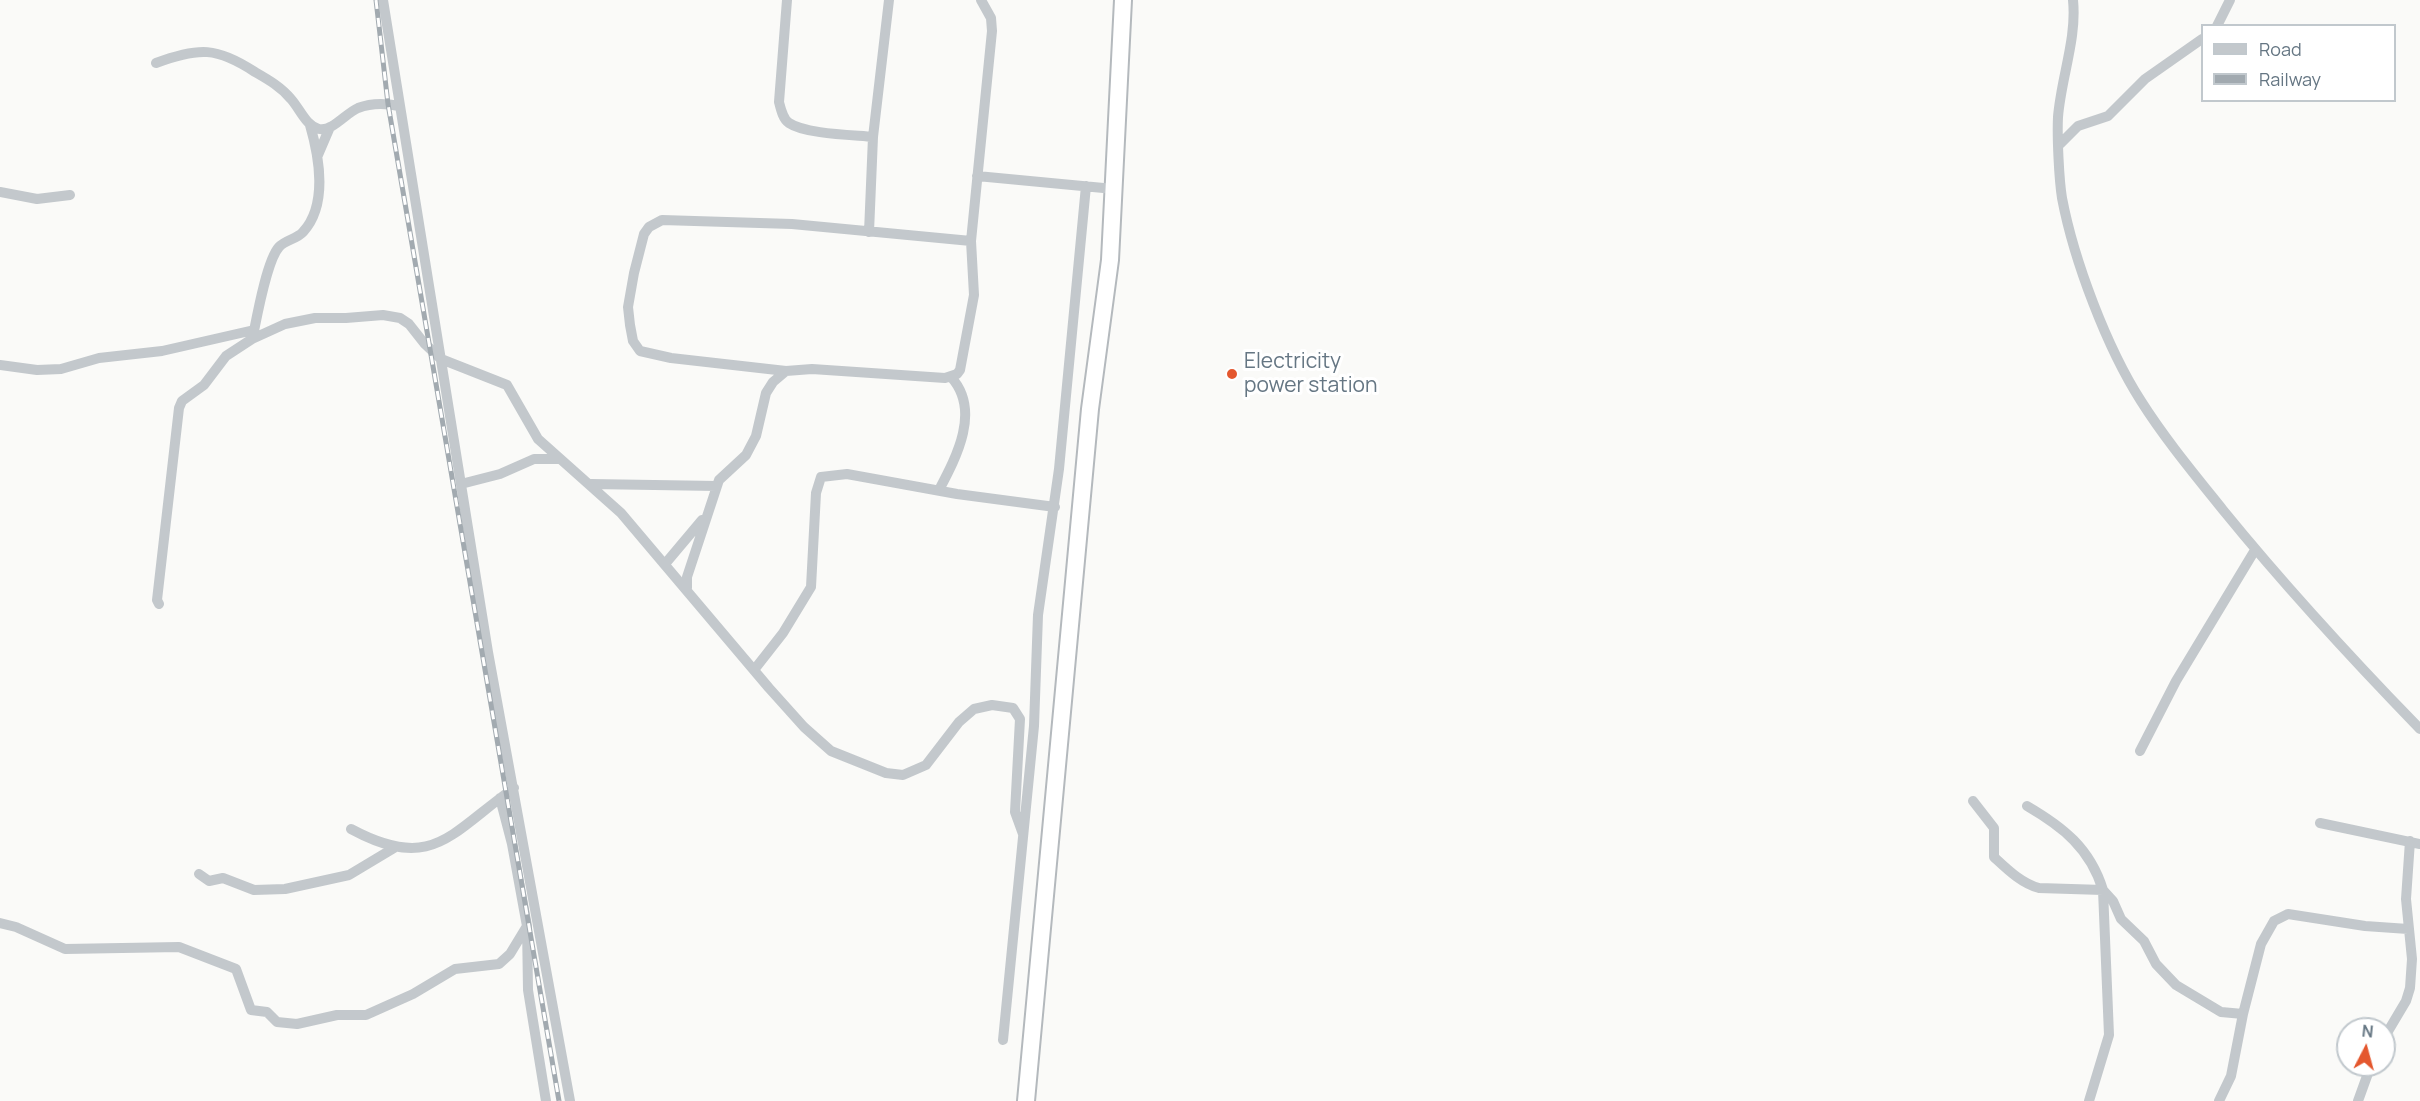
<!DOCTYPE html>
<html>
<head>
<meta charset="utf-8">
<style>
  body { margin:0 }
  #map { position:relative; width:2420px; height:1101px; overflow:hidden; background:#fafaf8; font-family:Manrope,sans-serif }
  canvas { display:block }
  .legend { position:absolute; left:2201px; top:24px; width:195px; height:78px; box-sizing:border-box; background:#fff; border:2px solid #c1c8cd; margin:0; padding:8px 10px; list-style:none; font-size:18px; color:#657683 }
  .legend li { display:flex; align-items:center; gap:12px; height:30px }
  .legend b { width:30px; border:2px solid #c1c8cd }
  .north { position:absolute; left:2336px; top:1017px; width:60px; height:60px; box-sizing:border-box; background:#fff; border:2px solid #c1c8cd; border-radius:50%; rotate:6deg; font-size:16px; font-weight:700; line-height:24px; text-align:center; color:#657683 }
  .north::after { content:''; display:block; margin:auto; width:21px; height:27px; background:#e4572e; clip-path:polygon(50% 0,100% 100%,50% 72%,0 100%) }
</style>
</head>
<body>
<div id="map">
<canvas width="2420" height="1101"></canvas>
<ul class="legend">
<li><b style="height:8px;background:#c3c8cc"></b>Road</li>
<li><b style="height:8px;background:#a2aab0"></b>Railway</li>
</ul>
<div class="north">N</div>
</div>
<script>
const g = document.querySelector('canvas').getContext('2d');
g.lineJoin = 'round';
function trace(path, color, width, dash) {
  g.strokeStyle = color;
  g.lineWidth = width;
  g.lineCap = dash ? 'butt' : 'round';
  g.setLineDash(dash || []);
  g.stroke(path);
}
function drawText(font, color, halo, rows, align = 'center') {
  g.font = font + ' Manrope,sans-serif';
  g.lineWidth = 6;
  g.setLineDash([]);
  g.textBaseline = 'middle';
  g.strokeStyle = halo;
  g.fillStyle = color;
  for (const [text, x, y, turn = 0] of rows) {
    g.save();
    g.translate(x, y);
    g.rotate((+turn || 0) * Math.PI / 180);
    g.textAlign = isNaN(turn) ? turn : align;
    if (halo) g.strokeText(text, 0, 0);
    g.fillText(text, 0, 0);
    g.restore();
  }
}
const minor = new Path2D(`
  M383,0L488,652L570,1101
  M787,0L779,102C781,110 783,119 789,123C805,134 853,135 873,137
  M2073,0C2077,39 2061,78 2058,117C2057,137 2059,179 2062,198C2074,261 2107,348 2141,401C2165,439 2195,475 2223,510C2285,586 2352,659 2420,729
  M2217,26L2230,0
  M156,63C199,47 217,47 255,72C269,80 281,87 291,99C300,109 306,126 319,129C332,132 346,113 358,108C371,103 385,103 399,106
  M2060,144L2078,126L2108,116L2145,79L2202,39
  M318,155L330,127
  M977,176L1114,189
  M0,192L37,199L70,195
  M869,232L873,137L889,0
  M253,336C257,316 267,260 279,247C285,240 297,239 303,232C328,205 319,156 310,125
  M0,365L37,370L61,369L99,358L162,351L254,330
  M786,371L671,358L640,351L633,341L630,325L628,307L634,273L644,234L649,227L662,220L792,224L971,241
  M461,484L500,474L534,459H560
  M591,484L717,486
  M939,490C957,456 981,410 951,377
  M665,564L702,520
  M687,588V577L719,480L746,455L756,436L766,393L773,382L786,371L812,369L945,378L957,374L960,370L974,295L971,241L992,31L991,18L981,0
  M159,604L157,600L179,408L182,401L204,385L226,356L252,339L285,324L315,318H346L383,315L400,318L409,324L424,343L441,359L507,385L538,439L621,513L769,688L804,727L831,751L886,773L903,775L926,765L959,722L974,709L992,705L1013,708L1020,719L1015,812L1023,834
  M754,670L783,633L811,587L816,493L821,477L847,474L957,494L1055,507
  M2140,751L2176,681L2255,550
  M500,798L512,844L527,926L528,990L546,1101
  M1973,801L1994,828V857C2007,869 2021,883 2039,888L2103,890L2113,901L2121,919L2144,941L2156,964L2176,985L2221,1012L2243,1014
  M2027,806C2063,827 2090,848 2103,890L2109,1035L2089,1101
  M2320,823L2420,844
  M351,829C433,873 450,833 514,788
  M199,874L209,881L223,878L254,890L285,889L349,875L394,848
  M0,923L16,927L65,949L179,947L236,969L251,1010L267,1012L277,1022L297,1024L337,1015H366L413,994L455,969L499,964L510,954L527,926
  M2384,1038L2406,1001L2410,988L2412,959L2406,899L2410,841
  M1003,1040L1034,726L1038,615L1059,469L1086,186
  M2219,1101L2231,1076L2243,1014L2261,944L2274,921L2288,914L2365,926L2408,929
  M2358,1101L2371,1065`);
const highway = new Path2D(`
  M1026,1101L1090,409L1110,260L1123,0`);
const rail = new Path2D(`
  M376,0L388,104L559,1101`);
const markers = [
  [1232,374,6,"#e4572e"]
];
const poiNames = [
  ["Electricity",1244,362],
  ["power station",1244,386]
];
trace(highway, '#b4b9bd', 20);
trace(minor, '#c3c8cc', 10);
trace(highway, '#fff', 16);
trace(rail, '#a2aab0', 5);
trace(rail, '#fff', 3, [9]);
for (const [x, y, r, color] of markers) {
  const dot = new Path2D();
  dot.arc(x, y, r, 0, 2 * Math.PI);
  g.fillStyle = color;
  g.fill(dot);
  trace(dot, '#fff', 2);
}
drawText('21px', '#657683', '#fff', poiNames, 'left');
</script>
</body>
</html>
